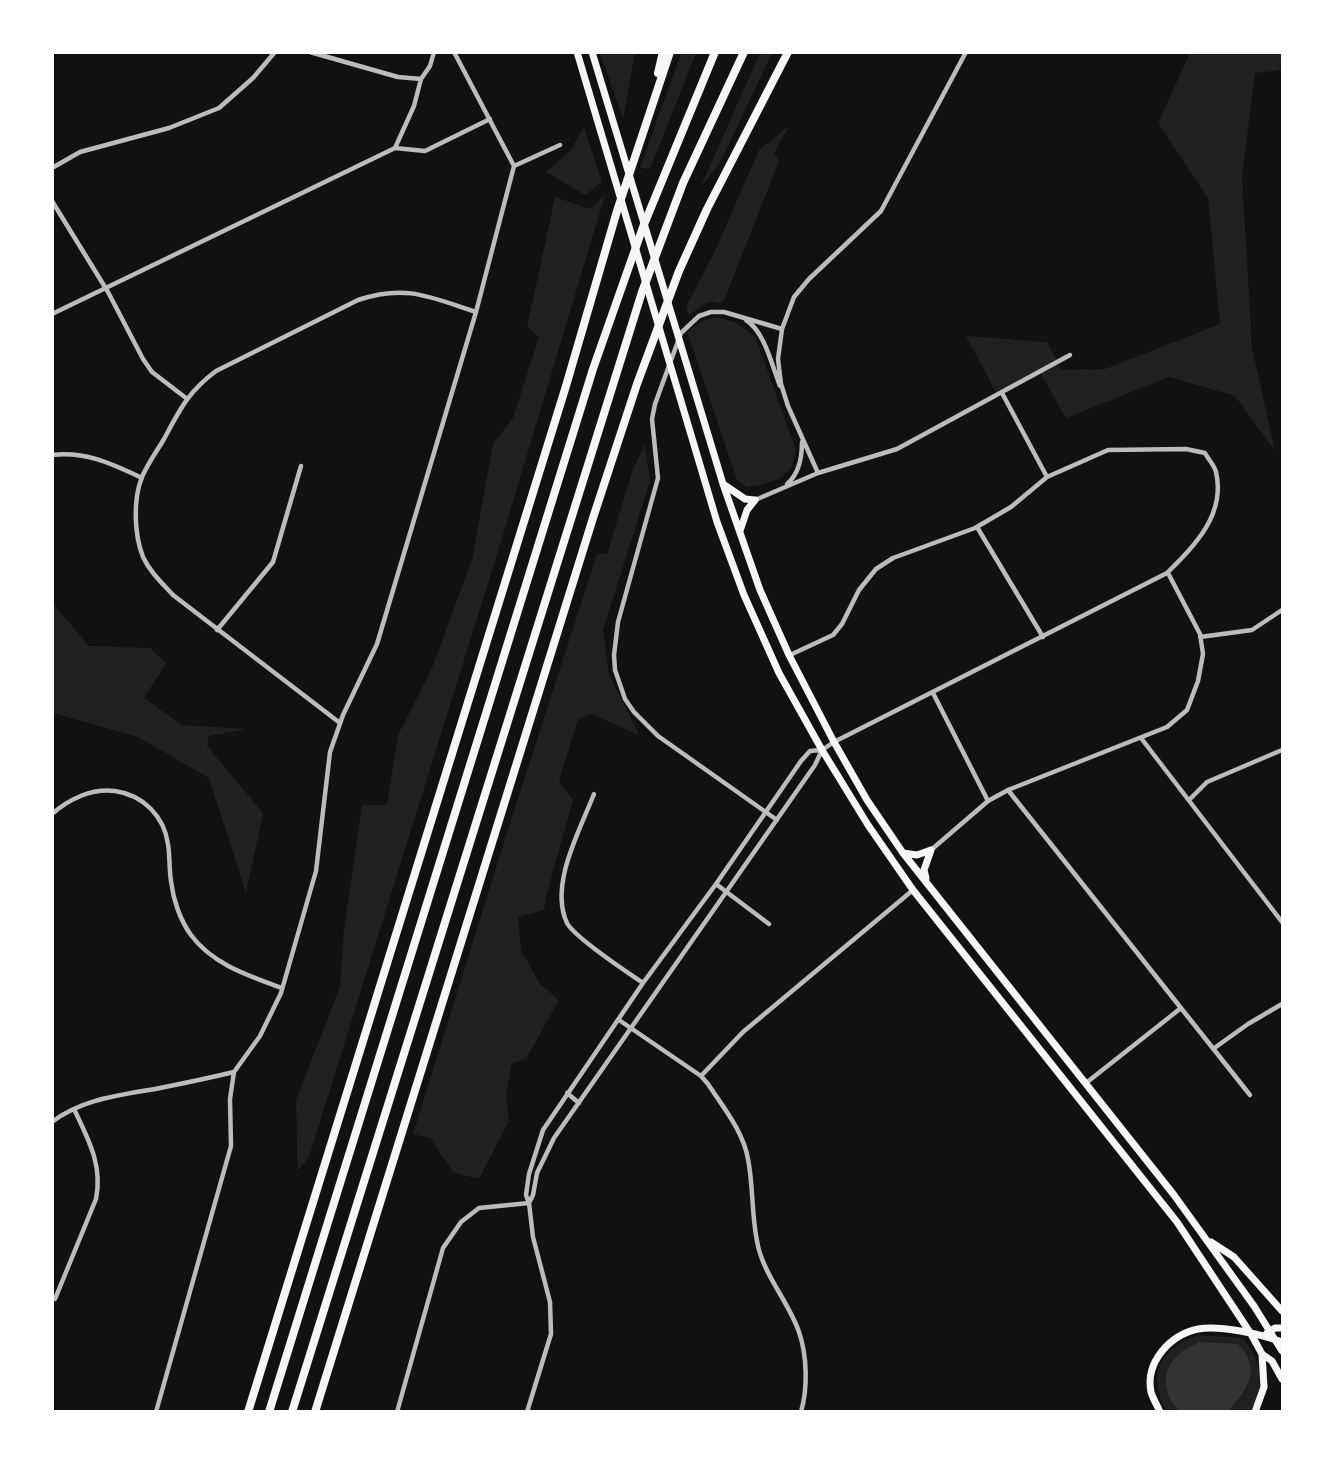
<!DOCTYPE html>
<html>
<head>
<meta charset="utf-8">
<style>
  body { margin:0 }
  #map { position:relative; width:1335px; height:1464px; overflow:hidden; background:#111; font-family:"Public Sans",sans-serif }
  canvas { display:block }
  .frame { position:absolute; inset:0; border:54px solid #fff; pointer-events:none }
</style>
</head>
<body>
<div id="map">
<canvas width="1335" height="1464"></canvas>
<div class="frame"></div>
</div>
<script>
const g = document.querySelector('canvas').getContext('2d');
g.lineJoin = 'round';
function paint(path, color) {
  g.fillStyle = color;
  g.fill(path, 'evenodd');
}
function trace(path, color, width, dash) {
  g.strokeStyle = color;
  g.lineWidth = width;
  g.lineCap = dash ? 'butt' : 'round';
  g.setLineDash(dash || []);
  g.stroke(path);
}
const green = new Path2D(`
  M600,53H635L623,118Z
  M681,53H696L650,169L640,168Z
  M760,53H772L719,165L701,186Z
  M1190,53H1282V70L1255,73L1242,176L1252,347L1275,451L1235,396L1169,377L1066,418L1041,374L998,396L966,336L1047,342L1062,370L1105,369L1220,324L1208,198L1158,123Z
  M789,126L774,153L779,161L723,303L708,302L689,315L686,307L715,251L759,150Z
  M584,127L602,182L585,195L546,172L570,151Z
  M605,195L499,548L309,1157L298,1171L296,1100L340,987L344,930L362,805H387L398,735L432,668L472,560L493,444L513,418L539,337L527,327L555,197L590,209Z
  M718,317L736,323L755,336L796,450L792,467L781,478L761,485L747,487L737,480L687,331L706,319Z
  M645,444L650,481L603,630L609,675L640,736L592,714L578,719L559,781L573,800L547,893L544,910L518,917L521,950L540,984L559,1000L526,1059L512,1063L506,1095L509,1121L479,1179L453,1172L430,1138L413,1134L505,839L597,554H607L633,469Z
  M53,604L89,646L150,648L166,663L144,698L182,725L247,729L209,736L207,746L263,813L246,893L209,778L138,737L53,713Z
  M1199,1335L1243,1338C1260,1360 1269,1387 1251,1411H1167C1145,1376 1161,1346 1199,1335Z`);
const water = new Path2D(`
  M1199,1342L1238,1344C1262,1369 1248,1389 1228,1411C1216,1412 1196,1415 1184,1412C1177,1410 1172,1403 1169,1397C1159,1367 1175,1355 1199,1342Z`);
const minor = new Path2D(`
  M310,52L398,77L421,79
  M454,52L514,166
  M395,148L414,106L421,79L430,66L434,52
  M395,148L425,151L490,119
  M514,166L560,145
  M52,168L80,152L169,128L219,108L253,78L275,52
  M52,201L108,292L143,359L152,372L186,398
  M52,314L395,148
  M746,320C765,332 772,366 780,386
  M1002,393L1047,477
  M52,455C86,451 112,464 142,478
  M818,473L788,406L781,384L778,359L782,329L794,297L809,279L881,211L966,52
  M787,484C799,474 802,458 802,442
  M755,500L818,473L897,449L1070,355
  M977,527L1043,637
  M217,630L273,562L301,466
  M1200,637L1252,630L1282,610
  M933,693L988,801
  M340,723L173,595C162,583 150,572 143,557C134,534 133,499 142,477C148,463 157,451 164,439C180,409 188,392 216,371L358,300C406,284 430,297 476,312
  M1141,738L1282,922
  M1008,790L1250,1095
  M594,794C580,830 549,885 567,923C575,938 627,972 643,983
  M1189,800L1207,782L1282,750
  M52,814C69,799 92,788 115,791C143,795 164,816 168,844C170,856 169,869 171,881C173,899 180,920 191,935C213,965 250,976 282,988
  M777,820L658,736L634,712L625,699L615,670L614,655L618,622L658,478L652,419L655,404L681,333L699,316L711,312H724L782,329
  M931,850L988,801L1008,790L1167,727L1187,710L1198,681L1203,654L1200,634L1168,573
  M716,884L769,924
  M619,1020L701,1076L708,1084C723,1107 743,1131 748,1159C754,1189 751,1221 759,1250C767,1279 789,1303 799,1332C807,1355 808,1388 801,1412
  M1213,1049L1248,1024L1282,1004
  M701,1076L743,1032L913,890
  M1086,1083L1181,1008
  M567,1093L579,1103
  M52,1122C83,1098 123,1095 160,1088C185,1083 209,1078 234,1072
  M529,1203L533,1195L537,1173L554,1138L815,765L822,750L834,742L1167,573C1194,546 1226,515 1216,472C1215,466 1208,459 1205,453L1186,449L1108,450L1047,477L1011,507L975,528L893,558L876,569L859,590L842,624L833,635L790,655
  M55,1299L96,1199C103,1165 88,1139 74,1109
  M156,1412L231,1146L230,1099L234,1072L260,1036L281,993L316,871L330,752L343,715L377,644L476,312L514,166
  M397,1412L443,1248L461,1222L479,1208L529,1203
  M527,1412L551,1334L550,1302L533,1237L529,1203L526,1195L529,1174L543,1130L643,983L716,884L801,761L810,751L821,750`);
const trunk = new Path2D(`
  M577,52L717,522L744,595L779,673L822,750L868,825L913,890L1177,1222L1251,1334L1262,1354L1272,1361L1282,1379
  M592,52L723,484L760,590L789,655L834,742L867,800L903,853L1174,1195L1254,1306L1282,1351
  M723,484L745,499L755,500
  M740,531L747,510L755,500
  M903,853L917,855L931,850
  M926,878L924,870L931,850
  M1211,1242L1234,1257L1282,1311
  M1267,1333L1275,1328H1282
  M1160,1412C1157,1405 1153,1399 1151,1392C1145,1362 1170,1335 1198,1329C1220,1325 1261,1334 1282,1342
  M1255,1412L1264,1387L1262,1354`);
const motorway = new Path2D(`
  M658,73L663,52
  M248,1412L566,386L617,211L670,52
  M269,1412L593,369L643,227L715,52
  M292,1412L642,292L683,183L744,52
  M315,1412L593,518L637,384L679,271L707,209L788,52`);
paint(green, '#202020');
paint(water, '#333');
trace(minor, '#bcbcbc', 4.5);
trace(trunk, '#f5f5f5', 7);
trace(motorway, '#f5f5f5', 8);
</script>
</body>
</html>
